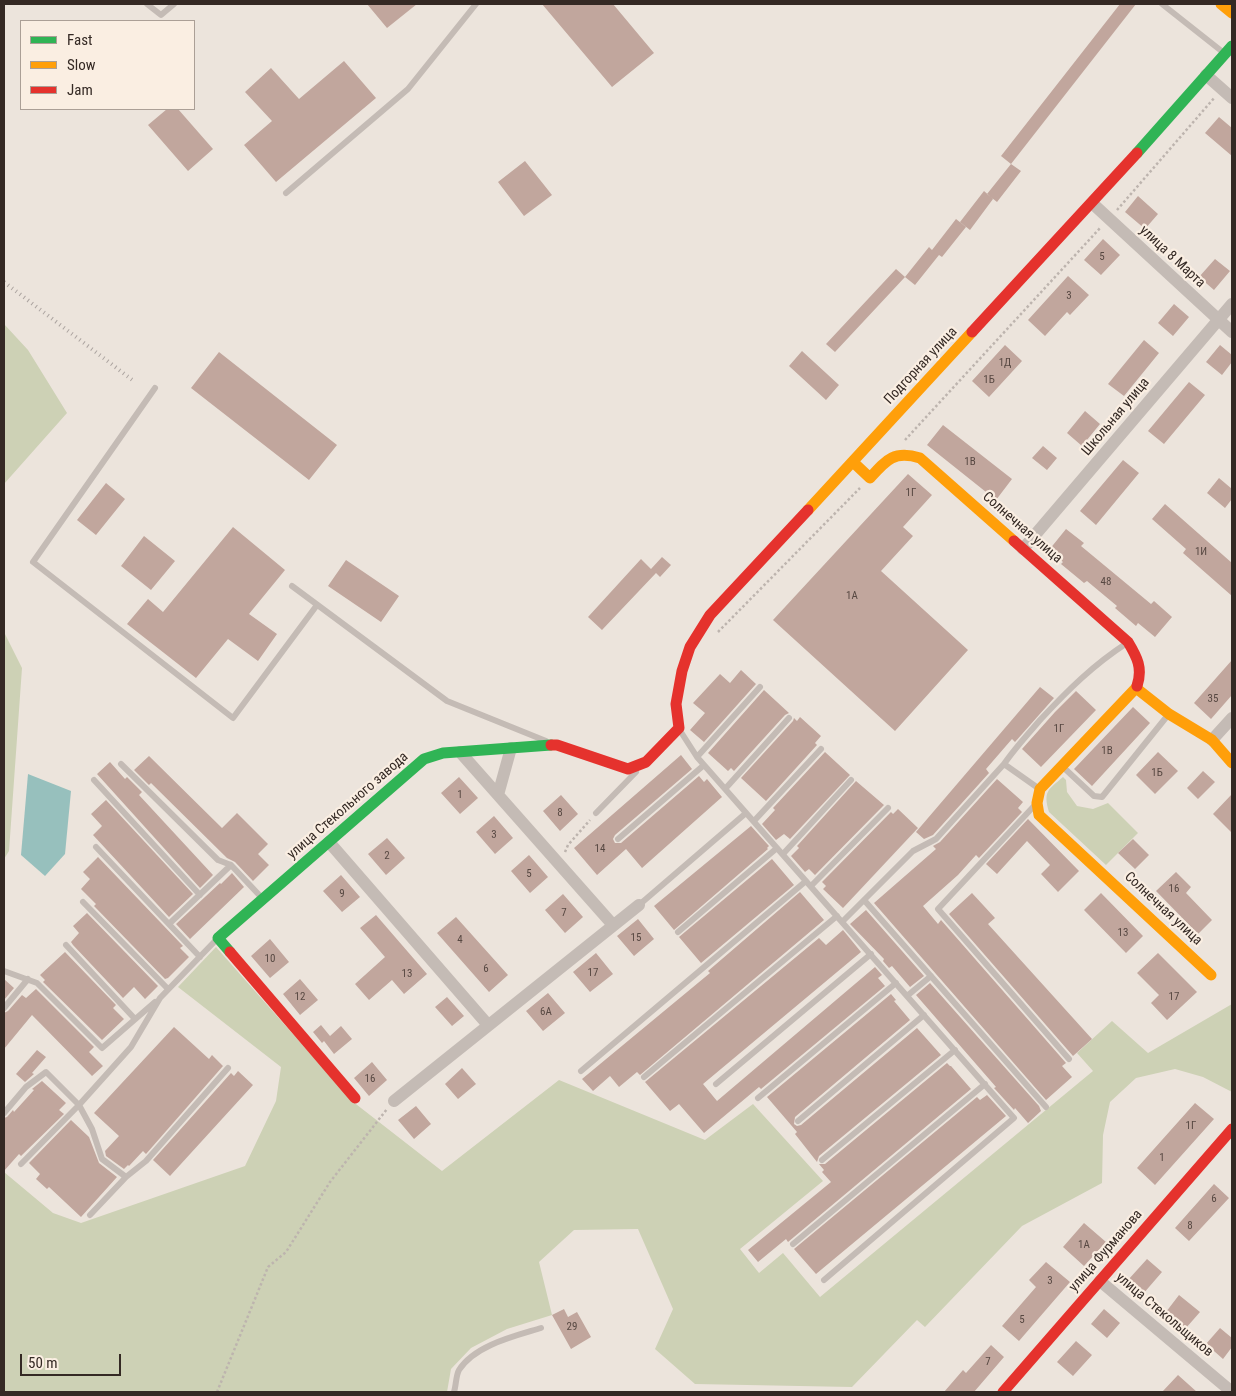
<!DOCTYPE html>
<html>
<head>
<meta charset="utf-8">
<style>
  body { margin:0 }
  #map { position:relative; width:1236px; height:1396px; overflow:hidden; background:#ece4dc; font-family:"Roboto Condensed",sans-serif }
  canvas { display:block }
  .frame { position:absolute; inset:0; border:5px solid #342924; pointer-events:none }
  .legend { position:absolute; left:20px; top:20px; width:175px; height:90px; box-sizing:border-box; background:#faeee2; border:1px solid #ab9f96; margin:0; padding:6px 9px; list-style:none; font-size:15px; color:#342924 }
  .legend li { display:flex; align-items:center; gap:10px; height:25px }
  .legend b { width:25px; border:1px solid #ab9f96 }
  .scale { position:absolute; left:20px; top:1354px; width:101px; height:22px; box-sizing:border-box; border:2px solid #342924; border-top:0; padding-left:6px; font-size:15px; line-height:18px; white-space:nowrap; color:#342924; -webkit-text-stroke:4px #faeee2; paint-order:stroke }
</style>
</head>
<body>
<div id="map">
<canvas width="1236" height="1396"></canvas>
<div class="frame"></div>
<ul class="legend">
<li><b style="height:6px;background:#30b455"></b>Fast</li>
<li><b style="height:6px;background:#ff9f0a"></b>Slow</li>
<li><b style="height:6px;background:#e5322d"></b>Jam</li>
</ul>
<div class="scale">50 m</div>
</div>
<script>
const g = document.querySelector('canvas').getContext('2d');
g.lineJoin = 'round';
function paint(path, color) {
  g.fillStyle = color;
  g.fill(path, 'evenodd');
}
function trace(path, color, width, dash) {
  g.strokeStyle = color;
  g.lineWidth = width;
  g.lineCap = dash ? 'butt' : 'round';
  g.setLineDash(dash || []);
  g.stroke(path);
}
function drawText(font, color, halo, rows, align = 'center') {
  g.font = font + ' "Roboto Condensed",sans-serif';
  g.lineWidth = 4.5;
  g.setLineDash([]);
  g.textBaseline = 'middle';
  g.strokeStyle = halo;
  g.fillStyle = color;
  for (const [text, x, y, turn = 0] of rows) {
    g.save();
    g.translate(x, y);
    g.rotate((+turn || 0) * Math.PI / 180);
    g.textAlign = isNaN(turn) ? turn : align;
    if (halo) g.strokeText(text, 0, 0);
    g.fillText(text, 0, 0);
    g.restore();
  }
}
const green = new Path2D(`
  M4,324L28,350L67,413L4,484Z
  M4,632L22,668L9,851L4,859Z
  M1063,777L1066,780L1067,792L1077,806L1093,809L1108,803L1138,833L1106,865L1049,812C1043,791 1048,790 1063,777Z
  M216,947L352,1101L442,1171L559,1080L705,1140L753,1104L823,1181L740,1249L759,1273L783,1253L820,1297L1093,1071L1077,1053L1112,1021L1148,1053L1232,1004V1092L1203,1077L1175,1069L1136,1078L1110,1102L1103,1135L1102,1183L1022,1226L925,1327L917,1320L852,1387L695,1384L655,1349L673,1309L638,1229L574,1230L539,1262L552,1315L507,1329L471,1348L451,1369L447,1392H4V1172L53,1213L81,1223L245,1166L276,1101L281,1067L178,987Z`);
const water = new Path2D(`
  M28,774L71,791L65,854L45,876L21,855Z`);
const building = new Path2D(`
  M367,4H417L387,28Z
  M542,4H613L654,53L612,87Z
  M1120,4H1136L1011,164L1001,156Z
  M344,61L376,98L276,182L244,145L272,121L245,92L271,68L299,99Z
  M167,109H178L213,149L188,171L148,125Z
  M1219,117L1232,128V156L1205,133Z
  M525,161L552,195L524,216L498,182Z
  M1011,164L1021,171L997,202L987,194Z
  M984,191L993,199L970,230L960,222Z
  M1138,196L1158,214L1145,229L1125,212Z
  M956,219L966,227L942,257L939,255L915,285L905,277L929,247L932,250Z
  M1103,239L1120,255L1101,275L1084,260Z
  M1215,259L1230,271L1214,290L1199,277Z
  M896,269L905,277L835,352L826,344Z
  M1068,276L1089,295L1070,315L1067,312L1045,336L1028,320Z
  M1174,304L1189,317L1173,336L1158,323Z
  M1144,340L1159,353L1124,396L1108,384Z
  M1005,345L1022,361L989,397L972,381Z
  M1220,345L1232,355V362L1222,375L1206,362Z
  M802,351L839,385L826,400L789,366Z
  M219,352L337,445L309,480L191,388Z
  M1189,382L1205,395L1164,444L1148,431Z
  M1085,411L1100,424L1082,446L1067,433Z
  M943,425L1012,479L996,500L927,445Z
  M1043,446L1057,458L1047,470L1032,458Z
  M1123,460L1139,473L1096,525L1080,511Z
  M908,474L932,495L903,527L913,536L881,571L968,650L895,731L773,620Z
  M1219,478L1232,489V499L1225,508L1207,493Z
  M106,483L125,499L96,535L77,520Z
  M1165,504L1232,563V596L1183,553L1186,549L1152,519Z
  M233,527L285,570L249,614L277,634L258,661L228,639L196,678L127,624L148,599L163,612Z
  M1066,529L1084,543L1081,546L1151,604L1154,601L1172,617L1155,637L1138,623L1136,626L1115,608L1117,606L1087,581L1084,583L1061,564L1063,562L1049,550Z
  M144,536L175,561L151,590L121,566Z
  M662,557L671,565L660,577L656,573L602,630L588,617L641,559L651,569Z
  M346,560L399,596L381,622L328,586Z
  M1232,660V695L1211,719L1194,703Z
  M741,670L756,684L704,742L690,730L705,713L693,703L720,674L730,683Z
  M1040,687L1054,698L1015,742L1012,739L986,769L989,773L933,835L924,839L916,832Z
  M764,690L789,713L785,715L734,771L731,768L728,771L708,753Z
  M1076,691L1096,710L1041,767L1022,749L1055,712Z
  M1133,707L1150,723L1092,786L1074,769Z
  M800,717L821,736L815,743L817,745L766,801L741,778L793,721L794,718L797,721Z
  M825,752L850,775L790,839L784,834L776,840L762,824L775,810L773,808Z
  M1158,752L1178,771L1155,794L1136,775Z
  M681,755L692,769L615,835L613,839L615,843H621L699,776L704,782L707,779L722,797L642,868L626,849L597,875L574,848Z
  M149,756L222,828L237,813L268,844L258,854L269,865L253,881L235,862L227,858L151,783L149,785L134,770Z
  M110,762L125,779L127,777L142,792L139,795L213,875L200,888L97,774Z
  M1203,771L1215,782L1198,799L1187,788Z
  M459,777L478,798L460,814L441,793Z
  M997,779L1023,802L1018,808L1022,812L979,858L976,855L958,875L923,906L938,924L941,920L1066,1063L1062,1066L1072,1077L1046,1100L874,903L936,849L933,846L940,842Z
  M856,781L884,805L815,875L809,869L805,872L791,856L799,848L797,846Z
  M1232,794V833L1213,814Z
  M561,795L578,814L560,831L543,811Z
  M106,800L193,894L169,917L93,835L102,826L91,814Z
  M898,809L918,828L843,908L823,889L826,886L822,882L891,812L893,814Z
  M494,816L513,838L495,854L476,832Z
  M1028,819L1079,871L1058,892L1041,874L1050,865L1027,841L997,874L986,864Z
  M751,826L769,846L767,848L768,849L674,930L654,906Z
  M387,838L405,858L386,875L368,854Z
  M1133,839L1149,855L1135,869L1118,853Z
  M529,855L548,877L530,893L511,871Z
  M98,857L183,946L180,948L189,957L168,978L165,979L94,906L96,904L81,889L90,879L83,872Z
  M772,859L794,885L701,963L679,937Z
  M1176,872L1191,887L1186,893L1212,920L1198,934L1156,891Z
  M232,873L244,887L190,939L176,924L220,883L221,884Z
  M341,875L360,897L342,912L323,891Z
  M800,892L824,920L640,1075L637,1072L619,1087L610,1076L593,1091L582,1079L710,973L708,971Z
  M972,893L995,918L988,924L1092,1039L1073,1056L949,914Z
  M1101,893L1143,936L1126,953L1084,910Z
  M563,894L583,917L565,933L545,910Z
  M866,910L924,976L910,987L892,966L889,968L883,961L884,959L850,924Z
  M87,913L158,986L145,999L134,987L123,998L73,945L71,942L79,933L73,926Z
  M376,915L427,974L404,994L392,980L369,1000L355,984L385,957L360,928Z
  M456,917L508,975L489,992L437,933Z
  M638,919L654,939L634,956L617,936Z
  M843,930L861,952L703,1084L717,1101L875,967L882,975L878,978L885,986L761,1089L759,1087L704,1133L679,1104L670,1111L645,1082L819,938L826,945Z
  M270,939L289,962L270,978L251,956Z
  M65,952L116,1005L113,1008L124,1019L102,1040L43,982L45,980L40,975Z
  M596,953L613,974L590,992L573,972Z
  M1158,953L1197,992L1167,1020L1151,1003L1159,995L1137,973Z
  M4,979L14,988L4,1000Z
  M300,979L318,1000L300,1015L283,994Z
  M930,983L1039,1106L1041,1111L1028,1123L1015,1108L1014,1110L994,1088L996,1087L916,995Z
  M36,989L94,1047L89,1052L103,1066L92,1076L32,1015L4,1049V1013L8,1011L22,995L26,998Z
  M548,993L565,1013L543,1031L526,1011Z
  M891,994L896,1000L894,1001L910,1020L795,1117L794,1124L797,1126L801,1125L917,1028L941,1055L819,1156L817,1162L795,1134L797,1132L767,1097Z
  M447,997L464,1016L452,1026L435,1007Z
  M321,1025L330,1036L341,1026L352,1039L334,1054L324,1041L322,1043L313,1032Z
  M174,1027L209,1059L212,1055L223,1066L146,1154L143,1151L129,1166L128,1165L124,1169L106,1156L105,1151L119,1136L94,1113Z
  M37,1050L46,1057L32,1073L34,1074L25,1082L16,1074Z
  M372,1062L387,1080L369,1096L354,1078Z
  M947,1063L950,1066H951L971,1089L788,1242L786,1239L758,1262L748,1250L831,1182L822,1172L824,1170L819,1164H825Z
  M462,1068L476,1084L458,1099L445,1084Z
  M238,1071L253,1085L170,1176L153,1160L231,1073L234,1076Z
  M42,1081L66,1103L59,1110L64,1114L21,1156L19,1154L4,1171V1118L7,1117L13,1110L14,1112L34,1090L32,1089Z
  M987,1095L1006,1116L816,1274L794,1249L977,1097L980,1100Z
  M1195,1103L1214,1119L1155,1185L1137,1168Z
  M416,1106L431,1124L414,1139L398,1120Z
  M71,1120L89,1137L99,1163L117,1177L81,1217L49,1187L47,1189L36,1179L40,1174L29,1163Z
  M1214,1184L1229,1198L1189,1241L1175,1228Z
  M1084,1223L1106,1242L1084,1266L1063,1247Z
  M1147,1259L1162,1272L1143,1294L1128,1280Z
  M1046,1262L1070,1282L1019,1341L1002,1326L1036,1287L1029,1280Z
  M1179,1295L1200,1312L1186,1328L1166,1312Z
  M564,1309L568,1317L577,1312L591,1337L571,1349L552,1315Z
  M1104,1309L1120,1323L1107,1338L1091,1324Z
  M1220,1328L1232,1338V1347L1223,1359L1206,1344Z
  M1076,1341L1092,1355L1073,1376L1057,1362Z
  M991,1345L1004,1357L974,1392H944L963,1370L966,1373Z
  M1178,1375L1197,1392H1162Z`);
const path = new Path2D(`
  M1117,210L1215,97
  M905,440L1101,227
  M718,632L860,488
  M565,852L568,845L590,820
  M217,1392L268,1267L286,1252L330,1182L387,1109`);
const lane = new Path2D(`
  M147,4L161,15L174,4
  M1162,4L1224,53
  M286,193L408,89L476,4
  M155,388L33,562L233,718L317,605
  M292,586L447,701L546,741
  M679,729L697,757L1014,1118L824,1280
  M697,757L760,687
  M121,764L218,860L231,865L262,898
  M1004,764C1015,748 1028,734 1041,719C1068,690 1093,665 1127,643
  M1063,767L1094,796L1102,797L1168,715
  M94,780L200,895
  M725,789L789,718
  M1034,806L938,909L1069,1059
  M596,813L636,772
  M754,821L821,749
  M618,839L704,765
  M96,847L200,957
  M783,854L851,780
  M811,886L888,808
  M864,900L1046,1107
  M83,902L168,989
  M639,905L746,813
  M842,922L913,851L936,839L1004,764L1038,788
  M169,924L231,865
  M678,932L777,848
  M66,945L135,1019
  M4,971L37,983L102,1048L155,1002
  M907,996L931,976
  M4,1008L28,979
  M581,1071L806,881
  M644,1077L837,916
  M716,1084L871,954
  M758,1098L896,983
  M4,1113L26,1087L46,1072L79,1105L92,1129L102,1159L126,1177
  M798,1121L924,1015
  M822,1160L955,1050
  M21,1164L79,1105L131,1047L160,998L217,939
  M90,1215L126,1177L146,1161L228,1068
  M793,1244L985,1084
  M454,1392C456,1386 456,1375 459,1370C475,1345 515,1336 541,1328`);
const street = new Path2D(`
  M1206,75L1232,98
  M1092,203L1232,332
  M1023,549L1232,304
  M1212,740L1232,718
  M460,752L613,925
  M498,795L511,748
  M329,842L488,1025
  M394,1101L639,905
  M1100,1281L1232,1392`);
const fast = new Path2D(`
  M1137,153L1232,46
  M230,952L218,938L424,759L443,753L551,745`);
const slow = new Path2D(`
  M1221,4L1232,13
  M853,462L870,478C886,460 894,450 920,458L1014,541
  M808,510L972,332
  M1137,686L1136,688L1169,714L1212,740L1232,763
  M1136,688L1040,789L1037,803L1039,815L1211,975`);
const jam = new Path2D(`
  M972,332L1137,153
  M1014,541L1128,642C1137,657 1143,668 1137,686
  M551,745H557L628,769L646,762L679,728L676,704L682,671L690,647L710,615L808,510
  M230,952L355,1098
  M1003,1392L1232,1129`);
const rail = new Path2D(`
  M4,282L135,382`);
const numberNames = [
  ["5",1102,257],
  ["3",1069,296],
  ["1Д",1005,363],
  ["1Б",989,380],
  ["1В",970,462],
  ["1Г",911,493],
  ["1И",1201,552],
  ["48",1106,582],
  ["1А",852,596],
  ["35",1213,699],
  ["1Г",1059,729],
  ["1В",1107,751],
  ["1Б",1157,773],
  ["1",460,795],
  ["8",560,813],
  ["3",494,835],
  ["14",600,849],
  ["2",387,856],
  ["5",529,874],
  ["16",1174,889],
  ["9",342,894],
  ["7",564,913],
  ["13",1123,933],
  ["15",636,938],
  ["4",460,940],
  ["10",270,959],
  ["6",486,969],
  ["17",593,973],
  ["13",407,974],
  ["12",300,997],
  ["17",1174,997],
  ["6А",546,1012],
  ["16",370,1079],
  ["1Г",1191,1126],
  ["1",1162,1158],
  ["6",1214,1199],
  ["8",1190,1226],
  ["1А",1084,1245],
  ["3",1050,1281],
  ["5",1022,1320],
  ["29",572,1327],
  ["7",988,1362]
];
const streetNames = [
  ["улица 8 Марта",1172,257,43],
  ["Подгорная улица",921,366,-47],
  ["Школьная улица",1116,417,-50],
  ["Солнечная улица",1022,528,41],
  ["улица Стекольного завода",348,806,-41],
  ["Солнечная улица",1163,909,43],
  ["улица Фурманова",1106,1251,-49],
  ["улица Стекольщиков",1164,1315,40]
];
paint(green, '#cdd1b5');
paint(water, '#97c0bd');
paint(building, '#c1a69d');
trace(path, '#bdb4ae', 2.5, [2.5, 2.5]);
trace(lane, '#c4bbb5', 6);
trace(street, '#c4bbb5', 12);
trace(fast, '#30b455', 11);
trace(slow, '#ff9f0a', 11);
trace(jam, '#e5322d', 11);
trace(rail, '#aca4a0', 4, [1, 4]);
drawText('11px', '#574842', null, numberNames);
drawText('14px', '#342924', '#faeee2', streetNames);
</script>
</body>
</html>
